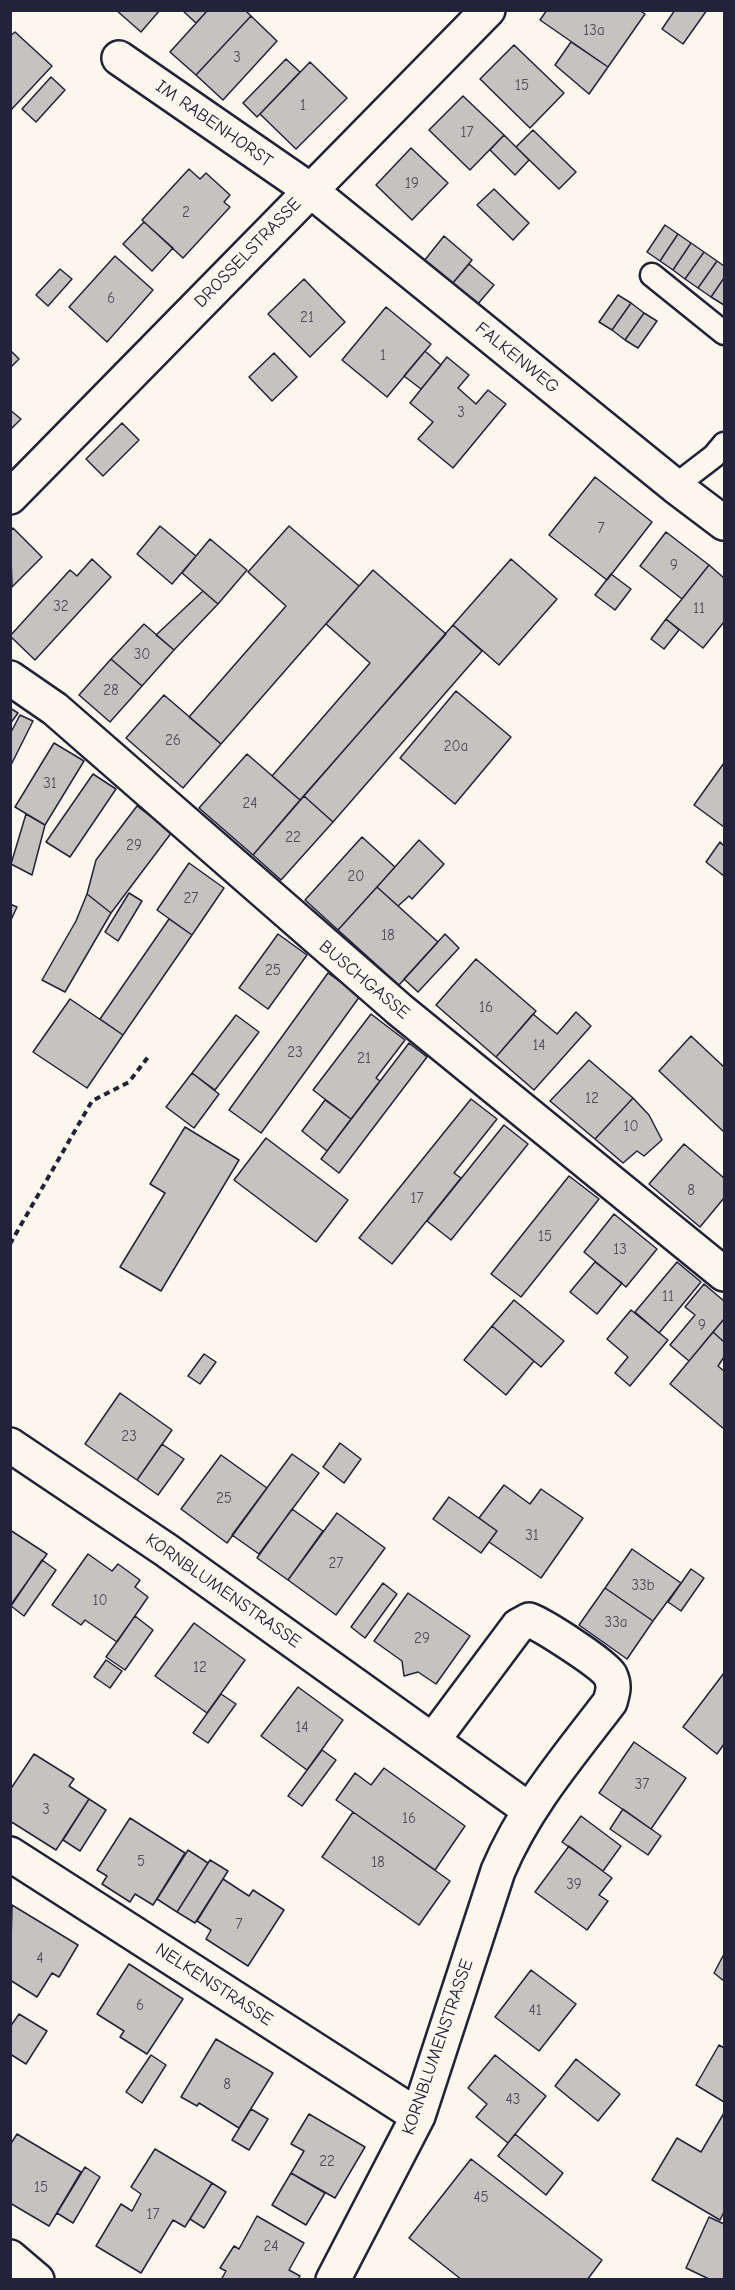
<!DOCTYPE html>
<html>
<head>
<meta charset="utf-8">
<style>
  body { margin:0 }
  #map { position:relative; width:735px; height:2290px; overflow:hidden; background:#fbf7ec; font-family:"Comic Neue",sans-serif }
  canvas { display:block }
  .frame { position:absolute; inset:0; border:12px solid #22223b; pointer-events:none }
</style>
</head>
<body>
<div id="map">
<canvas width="735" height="2290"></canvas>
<div class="frame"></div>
</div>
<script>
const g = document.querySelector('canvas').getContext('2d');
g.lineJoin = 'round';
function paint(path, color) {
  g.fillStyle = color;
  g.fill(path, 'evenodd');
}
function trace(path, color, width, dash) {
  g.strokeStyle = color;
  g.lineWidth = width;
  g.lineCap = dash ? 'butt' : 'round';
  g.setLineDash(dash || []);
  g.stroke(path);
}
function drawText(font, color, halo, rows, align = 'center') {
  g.font = font + ' "Comic Neue",sans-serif';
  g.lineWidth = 6;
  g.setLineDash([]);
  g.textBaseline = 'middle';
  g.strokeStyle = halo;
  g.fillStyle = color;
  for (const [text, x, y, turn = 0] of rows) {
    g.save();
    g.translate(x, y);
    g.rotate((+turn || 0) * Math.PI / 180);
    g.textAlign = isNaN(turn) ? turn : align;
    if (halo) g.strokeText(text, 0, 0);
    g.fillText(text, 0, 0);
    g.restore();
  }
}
const building = new Path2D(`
  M116,10H160L141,32Z
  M182,10H208L196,23Z
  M208,10H245L251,16L196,75L170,52Z
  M547,10H639L645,14L608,67L540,20Z
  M675,10H707L683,44L662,29Z
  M251,16L277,41L223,100L196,75Z
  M15,32L52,66L10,111V36Z
  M571,42L608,67L589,94L555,65Z
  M514,45L564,93L530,128L480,79Z
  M286,59L300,72L257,117L243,103Z
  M310,62L347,98L296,149L260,114Z
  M51,77L65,90L36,122L22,109Z
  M463,96L504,135L470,170L429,130Z
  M533,130L576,172L559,189L516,147Z
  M504,135L529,160L515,175L490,150Z
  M411,148L448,183L412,220L376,185Z
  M189,169L200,179L206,173L230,195L224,202L230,207L183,258L142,220Z
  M494,189L529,223L513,240L477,205Z
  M144,222L173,248L152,271L123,244Z
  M665,225L678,234L660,261L647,252Z
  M678,234L691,243L673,270L660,261Z
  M444,236L472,260L452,284L424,261Z
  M691,243L704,252L685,279L673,270Z
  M704,252L717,261L698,288L685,279Z
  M115,256L153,290L107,342L69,307Z
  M717,261L724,266V278L711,297L698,288Z
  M469,264L494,285L477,305L452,284Z
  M60,269L72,279L48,306L36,295Z
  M724,278V305L711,297Z
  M304,279L345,322L310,357L268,314Z
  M618,295L631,303L612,330L599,322Z
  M631,303L644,313L625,340L612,330Z
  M386,307L431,344L387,397L342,360Z
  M644,313L657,321L638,348L625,340Z
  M10,350L19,359L10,368Z
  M425,351L441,365L421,389L404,376Z
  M274,353L297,377L272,401L249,377Z
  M447,357L469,375L458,388L476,404L488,390L506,404L453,468L418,439L433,422L410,403Z
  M10,410L21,419L10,430Z
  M122,423L139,440L103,476L86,459Z
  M595,477L652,522L607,580L549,535Z
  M160,526L196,556L172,584L137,554Z
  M289,526L359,586L221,744L189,717L286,606L248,572Z
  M13,528L42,557L12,587L10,531Z
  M666,532L709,565L682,599L640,566Z
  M210,539L247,570L218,604L182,573Z
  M92,559L111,577L35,660L10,636L70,570L77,576Z
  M511,559L557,599L499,665L453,625Z
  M709,565L724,578V622L703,648L666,619Z
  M373,570L446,634L300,800L272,776L370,663L326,624Z
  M611,574L631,589L615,610L595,595Z
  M203,591L218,604L174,650L156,635Z
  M666,619L679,630L664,649L651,639Z
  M144,624L174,650L142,686L111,659Z
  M453,625L482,651L333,822L304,796Z
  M111,659L142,686L110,722L79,695Z
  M456,691L511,737L455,804L400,758Z
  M164,695L221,744L183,788L126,738Z
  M10,708L18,713L10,724Z
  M20,715L33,721L10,767V734Z
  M54,743L84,761L45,825L15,807Z
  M247,754L300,800L253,855L199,808Z
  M724,763V827L694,805Z
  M93,774L116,789L70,857L46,842Z
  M304,796L333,822L281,880L253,855Z
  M137,806L172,832L111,913L87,894L96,860Z
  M26,814L45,825L32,875L11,864Z
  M362,837L395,867L338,930L305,900Z
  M419,840L444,864L412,899L409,896L398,906L377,887Z
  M720,842L724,846V876L706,862Z
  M189,863L224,888L192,935L157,910Z
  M377,887L438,942L399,985L338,930Z
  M129,893L142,901L118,941L105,932Z
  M87,894L111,913L65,992L42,980L76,921Z
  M10,904L17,907L10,922Z
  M169,919L192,935L123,1035L100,1019Z
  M278,934L307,955L268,1009L239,988Z
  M445,934L459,948L418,992L404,979Z
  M476,959L536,1011L496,1057L436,1005Z
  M328,973L360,996L261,1133L229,1110Z
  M70,999L123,1035L87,1088L33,1052Z
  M576,1012L591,1026L534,1090L496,1057L533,1014L557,1034Z
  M371,1014L405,1040L376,1078L380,1081L351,1119L313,1090Z
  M236,1015L259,1032L215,1090L192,1073Z
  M691,1036L724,1067V1132L659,1071Z
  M409,1043L427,1057L339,1173L321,1159Z
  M589,1060L633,1098L595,1139L550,1101Z
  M192,1073L219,1094L194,1128L166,1107Z
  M633,1098L649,1115L662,1140L644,1156L637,1151L623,1163L595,1139Z
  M471,1099L497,1119L454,1173L461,1178L392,1264L359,1238Z
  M325,1100L351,1119L327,1151L302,1131Z
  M504,1125L528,1144L451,1240L427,1221Z
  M185,1127L239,1160L161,1291L120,1267L165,1193L150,1184Z
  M266,1138L348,1200L316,1242L234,1180Z
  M684,1144L724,1178V1198L700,1227L649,1184Z
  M569,1176L599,1199L521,1297L491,1274Z
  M614,1214L657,1249L626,1287L584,1252Z
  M595,1262L622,1283L597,1314L570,1292Z
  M677,1262L701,1282L659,1333L635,1312Z
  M704,1284L724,1301V1319L689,1361L670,1345L695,1315L685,1307Z
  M514,1300L564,1341L541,1367L492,1326Z
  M631,1310L668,1340L630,1386L615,1373L628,1357L607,1339Z
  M724,1319V1342L713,1332Z
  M492,1326L534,1361L506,1395L464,1360Z
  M713,1332L724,1342V1357L718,1366L724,1371V1429L670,1384Z
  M204,1354L216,1362L200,1384L188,1376Z
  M120,1393L172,1430L137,1480L85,1444Z
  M340,1443L361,1459L344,1483L323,1467Z
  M162,1444L184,1459L158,1495L137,1480Z
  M292,1454L319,1473L259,1554L232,1535Z
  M221,1455L267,1488L227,1543L181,1509Z
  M504,1485L530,1504L541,1489L583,1518L541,1578L489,1542L497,1531L479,1518Z
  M449,1497L497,1531L481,1553L433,1519Z
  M292,1509L323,1531L288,1580L257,1558Z
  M337,1513L385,1548L336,1615L288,1580Z
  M10,1530L47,1554L10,1606Z
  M632,1549L681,1583L653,1621L605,1588Z
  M88,1554L112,1571L118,1564L140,1580L135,1587L148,1597L117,1642L85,1620L81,1625L52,1605Z
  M42,1560L56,1570L24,1616L11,1606Z
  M691,1569L704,1578L681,1611L668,1602Z
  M383,1583L397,1594L365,1638L351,1627Z
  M605,1588L653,1621L627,1659L579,1625Z
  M408,1593L470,1636L436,1684L418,1672L404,1676L402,1661L374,1641Z
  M135,1616L153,1630L125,1670L106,1657Z
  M194,1623L245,1660L207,1713L155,1676Z
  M106,1660L122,1671L110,1688L94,1677Z
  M724,1673V1744L717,1754L683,1727Z
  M298,1687L343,1720L307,1770L261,1736Z
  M221,1694L236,1704L208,1743L193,1733Z
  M634,1742L686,1778L651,1829L599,1793Z
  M322,1750L336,1760L302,1806L288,1796Z
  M34,1754L74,1779L69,1786L89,1799L56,1850L10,1821V1790Z
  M384,1768L465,1826L435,1870L336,1800L355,1773L371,1785Z
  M89,1799L106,1810L80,1851L63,1840Z
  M623,1809L661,1836L648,1855L610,1829Z
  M353,1812L450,1881L419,1925L322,1857Z
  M581,1816L621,1846L603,1871L562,1842Z
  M130,1818L185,1853L153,1905L135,1894L130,1902L102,1884L107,1876L97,1870Z
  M569,1846L612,1878L599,1895L608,1901L587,1930L535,1892Z
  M188,1850L208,1863L177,1912L157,1899Z
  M210,1860L228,1871L195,1923L177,1912Z
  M223,1879L249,1896L253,1890L284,1910L248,1966L206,1939L211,1930L197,1921Z
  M12,1905L78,1945L59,1977L52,1973L37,1997L10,1980Z
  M724,1954V1981L714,1973Z
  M129,1964L183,1999L147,2054L120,2037L124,2031L97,2014Z
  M531,1970L576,2004L539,2051L495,2017Z
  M19,2014L47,2031L26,2064L10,2054V2027Z
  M216,2039L273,2073L239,2128L199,2103L197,2106L181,2097Z
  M719,2045L724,2048V2102L696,2085Z
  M151,2055L166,2065L142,2103L126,2092Z
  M495,2055L546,2096L508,2143L476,2117L487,2104L468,2088Z
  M576,2059L620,2094L598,2121L555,2086Z
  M251,2109L268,2119L249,2150L232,2140Z
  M724,2113V2212L720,2220L652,2180L677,2138L701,2152Z
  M309,2114L365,2147L335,2198L291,2173L304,2151L291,2144Z
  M17,2134L81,2172L49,2226L10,2203V2145Z
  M515,2134L563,2173L546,2195L498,2156Z
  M155,2149L212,2183L185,2227L173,2220L141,2273L96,2246L121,2204L132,2211L141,2194L131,2187Z
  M471,2159L602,2260L587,2280H462L409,2238Z
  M85,2167L100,2177L73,2223L57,2213Z
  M291,2173L325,2193L306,2225L272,2205Z
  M212,2183L226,2192L204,2228L190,2219Z
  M257,2216L304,2243L289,2270L300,2276L298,2280H221L226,2271L220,2268L234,2246L239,2249Z
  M709,2217L724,2224V2280H711L686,2268Z`);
const path = new Path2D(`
  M10,1244L92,1101L129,1082L148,1057`);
const service = new Path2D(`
  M652,275L724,333
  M675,486L714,456L724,444`);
const minor = new Path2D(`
  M119,58L310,190L675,486L724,523
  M10,497L488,10
  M10,1445L166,1550L528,1809
  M10,1854L418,2116
  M10,2257L37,2280
  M333,2280L418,2116L498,1871C525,1807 568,1757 610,1702C613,1692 615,1685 610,1675C602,1663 543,1625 529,1620L518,1626L433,1740`);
const tertiary = new Path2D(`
  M10,678L55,709L400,1010L724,1274`);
const numberNames = [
  ["13a",594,31],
  ["3",237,58],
  ["15",522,86],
  ["1",303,106],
  ["17",467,133],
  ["19",412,184],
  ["2",186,213],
  ["6",111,299],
  ["21",307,318],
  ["1",383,356],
  ["3",461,413],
  ["7",601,529],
  ["9",674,566],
  ["32",61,607],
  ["11",699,609],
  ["30",142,655],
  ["28",111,691],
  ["26",173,741],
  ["20a",456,747],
  ["31",50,784],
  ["24",250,804],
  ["22",293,838],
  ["29",134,846],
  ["20",356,877],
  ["27",191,899],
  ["18",388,936],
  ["25",273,971],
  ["16",486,1008],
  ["14",539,1046],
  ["23",295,1053],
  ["21",364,1059],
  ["12",592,1099],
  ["10",631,1127],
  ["8",691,1191],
  ["17",417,1199],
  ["15",545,1237],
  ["13",620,1250],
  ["11",668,1297],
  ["9",702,1326],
  ["23",129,1437],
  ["25",224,1499],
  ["31",532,1536],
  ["27",336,1564],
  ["33b",643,1586],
  ["10",100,1601],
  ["33a",616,1623],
  ["29",422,1639],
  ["12",200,1668],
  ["14",302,1728],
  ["37",642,1785],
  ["3",46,1810],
  ["16",409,1819],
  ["5",141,1862],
  ["18",378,1863],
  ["39",574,1885],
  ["7",239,1925],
  ["4",40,1959],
  ["6",140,2006],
  ["41",535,2011],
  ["8",227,2085],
  ["43",513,2100],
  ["22",327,2162],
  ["15",41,2188],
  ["45",481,2198],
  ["17",153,2215],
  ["24",271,2247]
];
const streetNames = [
  ["IM RABENHORST",214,124,35],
  ["DROSSELSTRASSE",248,253,-46],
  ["FALKENWEG",517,358,39],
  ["BUSCHGASSE",364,980,40],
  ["KORNBLUMENSTRASSE",223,1591,35],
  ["NELKENSTRASSE",214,1985,33],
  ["KORNBLUMENSTRASSE",438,2047,-71]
];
paint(building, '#c6c2c0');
trace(building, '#22223b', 1.5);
trace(service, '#22223b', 27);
trace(minor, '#22223b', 38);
trace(tertiary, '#22223b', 38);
trace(path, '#22223b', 4, [6, 4.5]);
trace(service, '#fbf7ec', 22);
trace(minor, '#fbf7ec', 33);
trace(tertiary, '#fbf7ec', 33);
drawText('15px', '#4b4a5c', null, numberNames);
drawText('18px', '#22223b', '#fbf7ec', streetNames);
</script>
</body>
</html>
